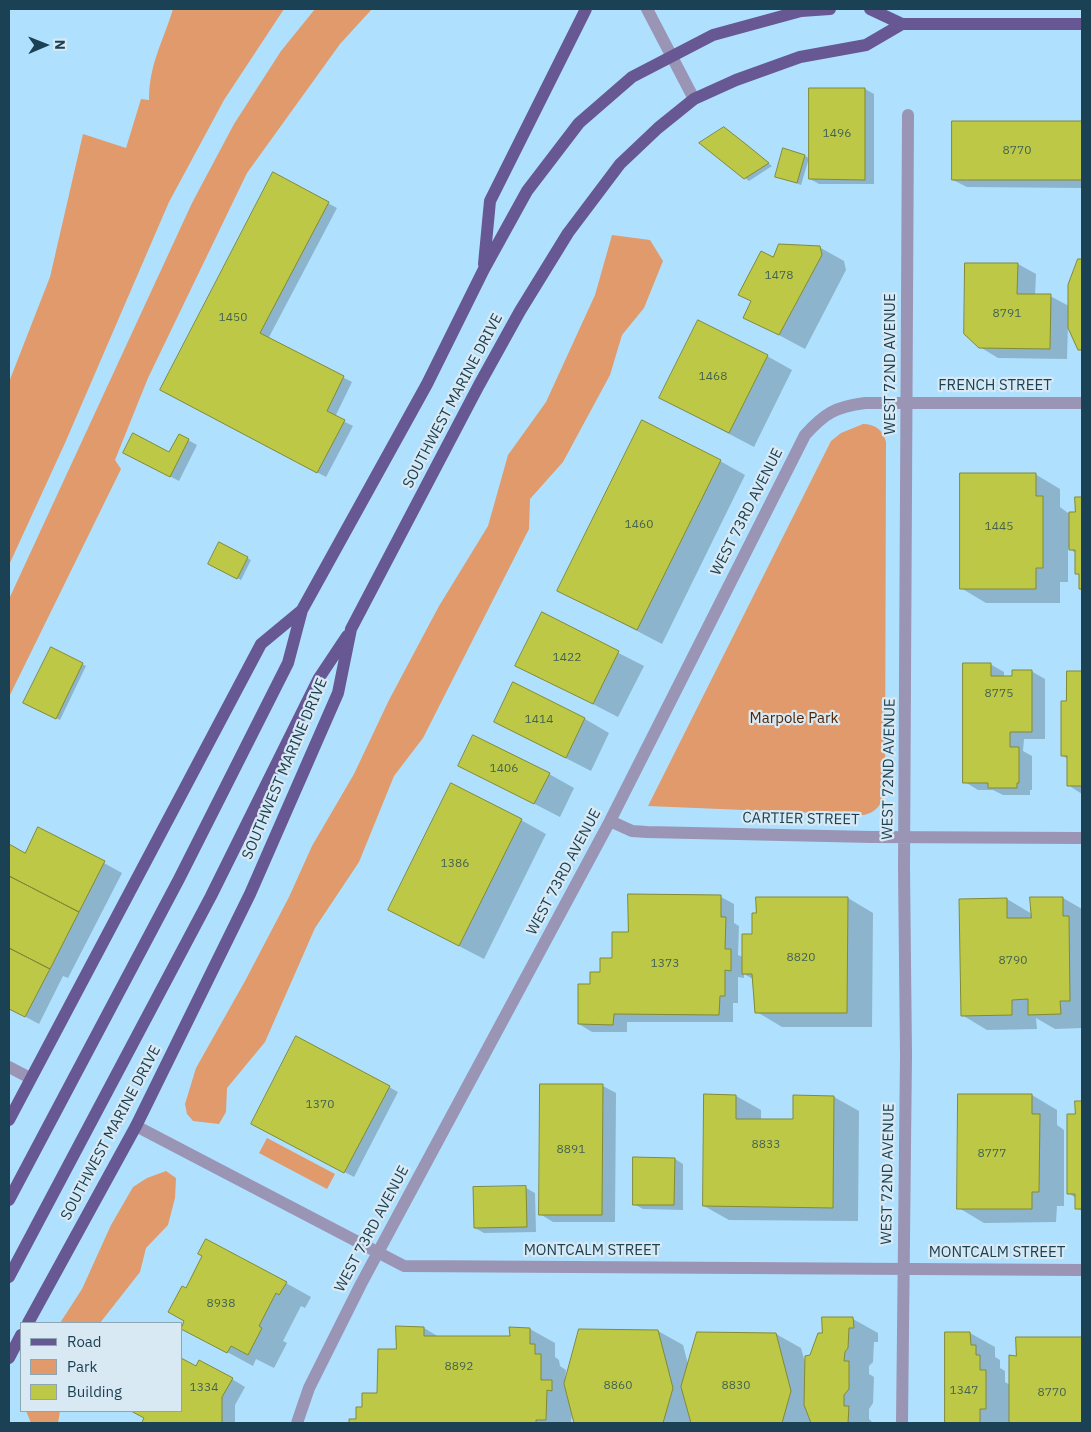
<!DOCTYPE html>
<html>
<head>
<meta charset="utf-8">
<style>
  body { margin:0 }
  #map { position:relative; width:1091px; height:1432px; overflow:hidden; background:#afe1ff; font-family:"IBM Plex Sans",sans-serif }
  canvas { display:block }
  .frame { position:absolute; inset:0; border:10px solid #1b4154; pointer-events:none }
  .legend { position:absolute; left:20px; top:1322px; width:162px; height:90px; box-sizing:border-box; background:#d9e9f3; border:1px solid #8da6b3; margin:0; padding:6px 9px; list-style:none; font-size:15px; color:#1b4154 }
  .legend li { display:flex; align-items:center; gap:10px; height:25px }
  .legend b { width:25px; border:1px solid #8da6b3 }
  .north { position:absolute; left:20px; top:20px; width:50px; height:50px; -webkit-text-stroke:4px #d9e9f3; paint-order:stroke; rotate:89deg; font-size:14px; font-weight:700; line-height:20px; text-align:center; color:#1b4154 }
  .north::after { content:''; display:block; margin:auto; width:18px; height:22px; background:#1b4154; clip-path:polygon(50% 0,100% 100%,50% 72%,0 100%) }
</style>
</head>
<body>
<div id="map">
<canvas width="1091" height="1432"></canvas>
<div class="frame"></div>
<ul class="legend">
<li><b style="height:6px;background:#675894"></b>Road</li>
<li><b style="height:14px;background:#e09a6b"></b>Park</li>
<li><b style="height:14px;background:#bdc946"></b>Building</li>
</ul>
<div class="north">N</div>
</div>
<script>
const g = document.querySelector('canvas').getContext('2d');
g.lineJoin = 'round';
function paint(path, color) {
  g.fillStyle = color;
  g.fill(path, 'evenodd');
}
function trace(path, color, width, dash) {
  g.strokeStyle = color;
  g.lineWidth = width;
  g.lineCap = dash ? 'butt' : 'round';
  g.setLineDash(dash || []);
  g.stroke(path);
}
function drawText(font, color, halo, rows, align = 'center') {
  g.font = font + ' "IBM Plex Sans",sans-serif';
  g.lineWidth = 4.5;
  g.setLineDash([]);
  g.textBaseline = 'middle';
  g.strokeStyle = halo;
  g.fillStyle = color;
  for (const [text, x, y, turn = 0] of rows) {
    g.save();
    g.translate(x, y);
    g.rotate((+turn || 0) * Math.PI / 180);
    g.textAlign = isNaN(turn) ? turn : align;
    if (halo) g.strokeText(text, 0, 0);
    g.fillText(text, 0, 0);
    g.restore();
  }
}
const green = new Path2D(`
  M173,9H284L224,100L169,202L65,443L9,565V382L50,277L83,134L126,148L141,99L149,100C149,64 163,42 173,9Z
  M315,9H372L340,44L247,173L148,378L115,460L121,469L9,697V599L192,203L234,124L281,51Z
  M612,235L650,240L663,261L644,308L622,335L610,375L563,462L530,499L529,529L423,738L394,776L359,862L315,928L265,1042L227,1088L226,1112L219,1124L193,1121L187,1114L185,1104L196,1068L245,981L289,897L312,846L354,774L389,700L439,606L488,526L508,455L546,402L595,295Z
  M863,424C875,424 883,430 886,442L885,795C880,806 876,812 864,815L648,806L831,441L841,433Z
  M267,1138L335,1174L327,1189L259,1153Z
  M166,1171L176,1178L175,1198L168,1225L146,1248L140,1272L100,1323H60L82,1289L111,1225L133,1187L147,1178Z
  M26,1411H60L58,1423H31Z`);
const shadow = new Path2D(`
  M865,89L874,94V184H819L810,179Z
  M953,122L1082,123V188L967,187L953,180Z
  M728,131L772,166L749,181L701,144Z
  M805,156L809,158L801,185L776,176Z
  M274,174L337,208L268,339L352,382L335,417L353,426L326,477L170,395Z
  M819,247L844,261L846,270L805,349L745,317L774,259Z
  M1079,260H1082V351L1079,349L1068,324L1067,359L998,358L980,347L1018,264L1036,274L1035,296H1050L1069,306Z
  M767,356L792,370L754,447L661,398Z
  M179,435L197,445L179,481L133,457L170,453Z
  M720,461L745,475L662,644L559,590Z
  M1035,474L1060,489V507L1068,513H1076V499H1082V590L1080,589V575L1076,573V553L1068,548V582H1060V603H986L961,588Z
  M220,544L251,560L241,580L210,563Z
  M542,614L644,666L618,717L517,665Z
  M82,664L86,666L60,720L25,702Z
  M990,664L1004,672V677H1014L1031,671L1045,679V739H1024L1023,751L1032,756V790H1030V795H1003L993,790H978L965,782Z
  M1068,672H1082V794L1068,785V759L1063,756Z
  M585,719L609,733L591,771L495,722Z
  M459,765L549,774L574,788L560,817Z
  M521,820L546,834L484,959L389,910Z
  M9,845L26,854L104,863L122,873L68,978L63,976L39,1024L9,1008Z
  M721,897L734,904V923L739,926L738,955L743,957L753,935L848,898L873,913L872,1027H782L757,1012L753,979L744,974V978L738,977V1003H733V1022H627V1032H592L579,1024L591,986L613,959L629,933Z
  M1063,898L1082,909V1028L1055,1029L1036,1018L1037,1029L987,1030L962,1015L1007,899L1032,914Z
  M603,1086L616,1093L615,1222H553L540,1214Z
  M389,1087L398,1092L354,1177L261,1128Z
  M1032,1095L1057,1110V1125L1064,1130V1206H1057L1056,1222L984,1223L959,1208Z
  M705,1096H736L761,1110V1120L795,1121V1097H834L859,1111L858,1221L729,1220L704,1206Z
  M1076,1102H1082V1211L1076,1208V1198L1068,1193Z
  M675,1159L683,1164V1210L643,1209L634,1204Z
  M526,1188L535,1193L536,1232L484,1233L475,1228Z
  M204,1256L286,1283L311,1297L305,1308L301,1306L283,1341L287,1343L274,1368L256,1359L253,1366L181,1327L185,1321L186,1289Z
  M853,1319L878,1333V1342H874L873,1362L869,1366V1374L874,1377L873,1403L869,1409V1419L873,1423H813L812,1420L811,1423H693L692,1421V1423H576L572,1411L571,1423H350V1420H357L363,1408L378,1395L397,1351L424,1328L439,1337L511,1338L530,1329L555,1343V1357L559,1360L560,1366L566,1370L565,1379L658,1331L683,1345L689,1368L776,1334L801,1348L806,1366L823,1334Z
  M946,1333H970L995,1347V1357L1000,1360V1368L1005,1371V1382L1010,1385L1017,1357V1338L1082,1339V1423H946Z
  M232,1379L245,1387L235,1405V1423H147L144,1421L146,1418L133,1411H181Z`);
const building = new Path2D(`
  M809,88H865V180L809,179Z
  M952,121H1082V180H952Z
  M724,127L747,145L769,163L744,179L699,143Z
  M783,148L805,155L797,183L775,177Z
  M273,172L329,202L260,333L344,376L327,411L345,420L317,473L160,390Z
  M779,244L820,246L822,255L779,335L743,318L751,301L738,295L761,251L773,257Z
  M1078,259H1082V350H1078L1068,328V285Z
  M965,263H1018L1017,294H1051L1050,349L979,348L964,334Z
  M698,320L768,355L729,433L659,398Z
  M642,420L721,460L637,630L557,591Z
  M133,433L169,452L179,434L189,439L170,477L123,453Z
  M960,473H1036V496H1043V568H1036V589H960Z
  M1075,497H1082V589H1079V574H1075V550H1069V512H1075Z
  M219,542L248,557L237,579L208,564Z
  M542,612L619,651L593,704L515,666Z
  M51,647L83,663L56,719L23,703Z
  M963,663H991V676H1012V670H1032V732H1010V747H1019V783H1017V788H988V783H963Z
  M1067,671H1082V786H1067V756H1061V701H1066Z
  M513,682L585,718L566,758L494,722Z
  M473,735L550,773L534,804L458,766Z
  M451,783L522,819L459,946L388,910Z
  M38,827L105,861L79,912L9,876V844L25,853Z
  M9,876L79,912L50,969L9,948Z
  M628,894L721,895V917H726L725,949H731V971L725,970V996H720L719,1015L614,1014L613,1025L578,1024V984H590V972H600V958H612V932H628Z
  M756,897H848L847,1013H755L752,974H742V934H752V913H756Z
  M1030,897H1063V916H1069L1070,1001H1060L1061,1014L1028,1015V999L1012,1000V1015L961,1016L959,899L1007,898V918H1031Z
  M9,948L50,969L25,1017L9,1009Z
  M296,1036L390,1086L344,1173L251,1124Z
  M540,1084H603L602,1215H539Z
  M704,1094L736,1095V1119H793V1095L834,1096L833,1208L703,1206Z
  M958,1094H1032V1114H1040L1039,1192H1032V1209H957Z
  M1075,1101H1082V1209H1075V1194H1067V1114H1075Z
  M633,1157L675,1158L674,1205H633Z
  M526,1186L527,1227L474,1228L473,1187Z
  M206,1239L287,1282L279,1295L276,1293L259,1326L262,1328L248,1355L231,1346L227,1353L181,1329L184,1321L168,1312L182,1286L186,1288L202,1256L198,1254Z
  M822,1317H853L854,1328H849L848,1348L845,1352L844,1361H849V1389L844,1395V1406H849L848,1423H811L804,1405L805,1356L810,1355L818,1333H822Z
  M396,1326L424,1327V1336H510L509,1327L530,1328V1344H535V1354H541V1380H552V1391L547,1390L546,1420H536V1423H349V1419H356V1407H362V1393H377L378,1349H396Z
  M579,1329L658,1330L673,1388L663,1423H574L564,1384Z
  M697,1332L776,1333L791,1391L782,1423H691L681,1387Z
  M945,1332H970L971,1345H976V1355H980V1370H986V1409H980V1423H945Z
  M1016,1337H1082V1423H1009V1355L1016,1356Z
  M181,1358L196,1366L199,1360L233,1378L222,1397V1423H145L142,1422L144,1418L131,1411H181Z`);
const minor = new Path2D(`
  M647,9L694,99
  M610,821L632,831L647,832L872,837L1082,838
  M9,1067L30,1078
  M136,1126L404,1266L1082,1270
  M297,1423L309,1388L361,1284L610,821L805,435C825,413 835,407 865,403H1082
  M902,1423L906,1055L904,868L908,115`);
const major = new Path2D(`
  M870,9L902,24H1082
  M484,264L490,201L586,9
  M9,1120L261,644L302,610L427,384L484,269L527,191L579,123L632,77L713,35L801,11L830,9
  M9,1200L179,879L288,663L302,610
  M9,1277L211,896L319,678L347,636
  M28,1323L136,1126L250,894L338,693L351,629L479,385L520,311L568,233L620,164L658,128L694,99L736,80L800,57L866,45L902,24
  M9,1358L21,1335`);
const numberNames = [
  ["1496",837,134],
  ["8770",1017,151],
  ["1478",779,276],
  ["8791",1007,314],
  ["1450",233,318],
  ["1468",713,377],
  ["1460",639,525],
  ["1445",999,527],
  ["1422",567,658],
  ["8775",999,694],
  ["1414",539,720],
  ["1406",504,769],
  ["1386",455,864],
  ["8820",801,958],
  ["8790",1013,961],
  ["1373",665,964],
  ["1370",320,1105],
  ["8833",766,1145],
  ["8891",571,1150],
  ["8777",992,1154],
  ["8938",221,1304],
  ["8892",459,1367],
  ["8860",618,1386],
  ["8830",736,1386],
  ["1334",204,1388],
  ["1347",964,1391],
  ["8770",1052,1393]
];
const streetNames = [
  ["WEST 72ND AVENUE",891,364,-90],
  ["FRENCH STREET",995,386],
  ["SOUTHWEST MARINE DRIVE",453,401,-62],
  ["WEST 73RD AVENUE",747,512,-63],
  ["SOUTHWEST MARINE DRIVE",285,769,-67],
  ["WEST 72ND AVENUE",889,769,-89],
  ["CARTIER STREET",801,819,1],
  ["WEST 73RD AVENUE",564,872,-62],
  ["SOUTHWEST MARINE DRIVE",111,1133,-62],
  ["WEST 72ND AVENUE",888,1174,-89],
  ["WEST 73RD AVENUE",372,1229,-62],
  ["MONTCALM STREET",592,1251],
  ["MONTCALM STREET",997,1253]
];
const parkNames = [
  ["Marpole Park",794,719]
];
paint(green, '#e09a6b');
paint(shadow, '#0003');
paint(building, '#bdc946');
trace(building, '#818934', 1);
trace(minor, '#9a94b5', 12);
trace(major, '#675894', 12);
drawText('12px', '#446350', null, numberNames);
drawText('15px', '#1b4154', '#d9e9f3', streetNames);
drawText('15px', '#4e2606', '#d9e9f3', parkNames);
</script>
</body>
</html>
